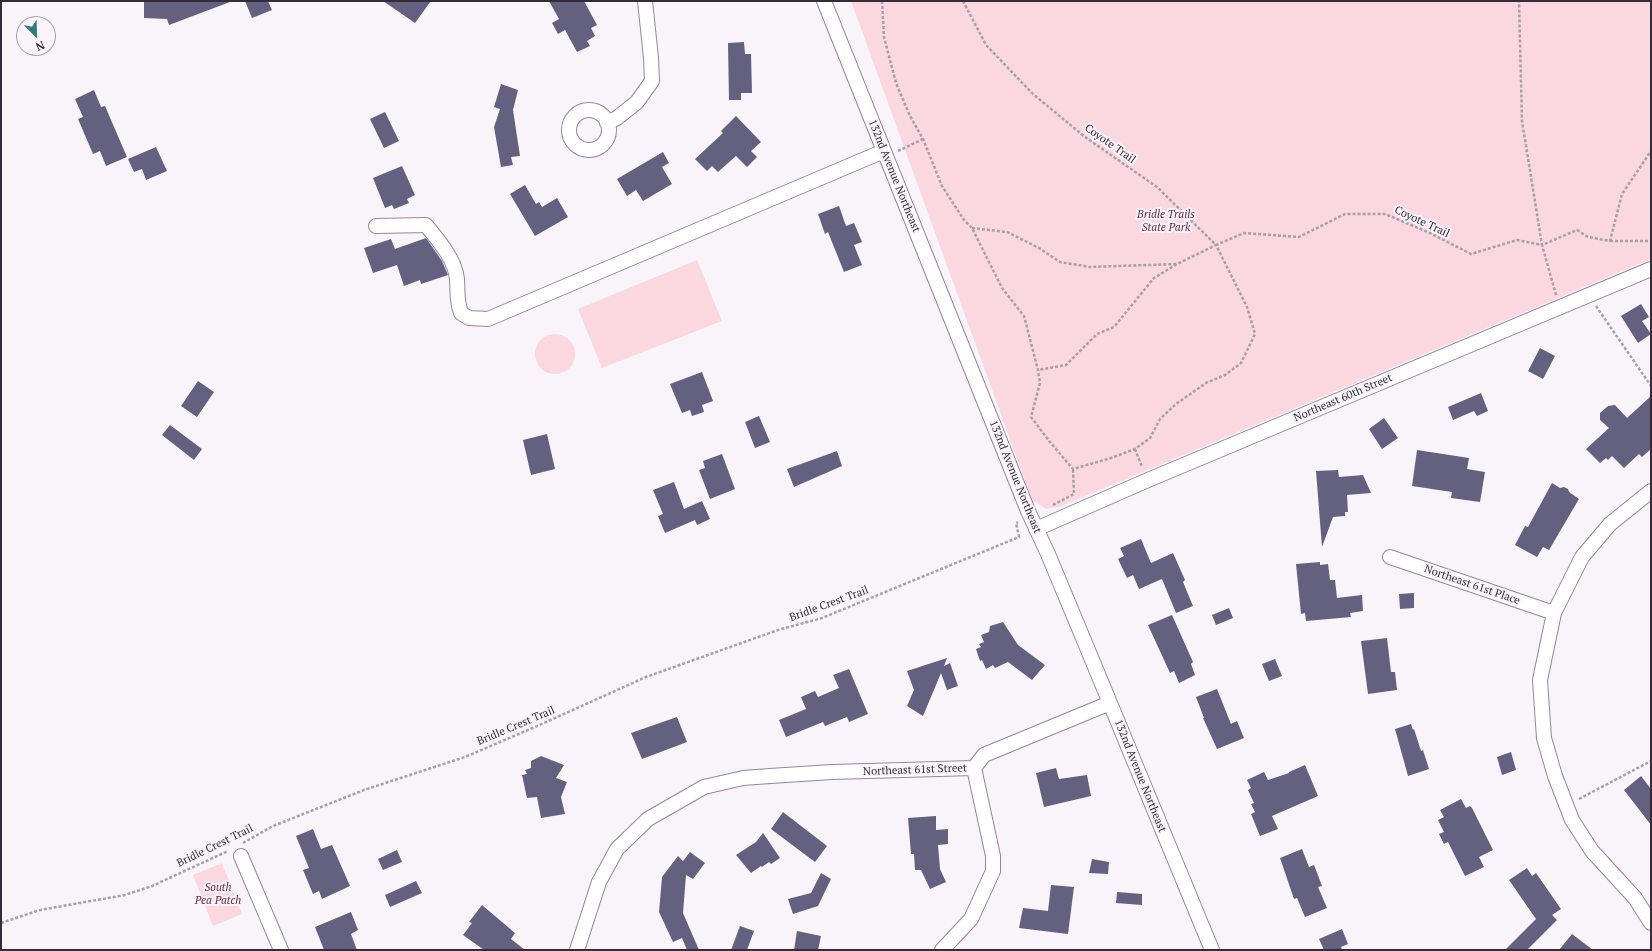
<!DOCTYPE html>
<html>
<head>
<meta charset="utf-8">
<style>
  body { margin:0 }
  #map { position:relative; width:1652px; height:951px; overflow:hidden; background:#f8f4fa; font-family:"PT Serif",serif }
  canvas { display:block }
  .frame { position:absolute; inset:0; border:2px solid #352c39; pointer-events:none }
  .north { position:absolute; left:16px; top:16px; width:40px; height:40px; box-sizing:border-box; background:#f8f4fa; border:1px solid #aaa4ad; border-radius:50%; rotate:157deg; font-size:11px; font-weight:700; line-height:16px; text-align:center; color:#352c39 }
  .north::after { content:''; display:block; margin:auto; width:14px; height:18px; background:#327b7a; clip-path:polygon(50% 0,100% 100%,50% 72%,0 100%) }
</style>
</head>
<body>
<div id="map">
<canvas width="1652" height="951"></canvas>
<div class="frame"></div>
<div class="north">N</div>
</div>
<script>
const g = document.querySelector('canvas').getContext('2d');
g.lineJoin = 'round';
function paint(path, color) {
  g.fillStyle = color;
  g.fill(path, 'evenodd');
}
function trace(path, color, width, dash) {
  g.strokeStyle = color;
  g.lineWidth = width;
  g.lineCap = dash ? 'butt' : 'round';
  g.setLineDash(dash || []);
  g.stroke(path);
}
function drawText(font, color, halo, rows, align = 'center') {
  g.font = font + ' "PT Serif",serif';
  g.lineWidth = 4;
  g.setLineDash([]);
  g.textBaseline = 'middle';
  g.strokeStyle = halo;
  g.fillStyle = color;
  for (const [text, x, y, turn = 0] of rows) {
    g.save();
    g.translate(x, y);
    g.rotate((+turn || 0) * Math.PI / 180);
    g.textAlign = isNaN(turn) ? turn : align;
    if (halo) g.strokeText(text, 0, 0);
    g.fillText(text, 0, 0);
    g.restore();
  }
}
const green = new Path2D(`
  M851,1H1651V259L1059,507L1046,509L1032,500Z
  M697,260L722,321L602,368L578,309Z
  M535 354a20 20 0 1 1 40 0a20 20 0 1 1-40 0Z
  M222,863L242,914L213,926L193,875Z`);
const building = new Path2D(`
  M144,1H230V2L169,25L167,19L144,18Z
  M245,1H268L272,10L252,18Z
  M383,1H431L415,23Z
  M549,1H584L597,25L591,28L595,36L587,41L590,46L577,52L565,30L558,34L552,23L559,19Z
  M744,42L745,54H751L752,93H741V100H729L728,43Z
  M501,84L518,90L513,110L520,156L511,157L513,165L501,167L494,127L500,109L494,107Z
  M94,90L101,107L105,106L127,157L106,166L100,151L93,154L78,119L83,117L75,99Z
  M385,112L399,141L384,148L370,119Z
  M736,116L761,142L751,151L757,157L747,167L736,156L718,172L712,166L707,171L695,159L723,133L721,131Z
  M156,147L167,171L146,180L142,169L134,172L128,159Z
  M663,152L669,163L662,167L672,184L643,201L636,190L627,196L617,179Z
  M402,166L415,195L407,199L409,203L394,209L392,205L385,208L373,178Z
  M525,185L536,204L539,202L542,207L557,198L568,217L535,236L510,194Z
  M839,206L846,226L854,223L862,242L854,245L862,265L844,272L828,232L825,234L818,214Z
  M426,238L442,261L448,275L421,284L420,280L404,286L397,265L373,273L364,248L391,239L395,249Z
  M1641,304L1649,317L1642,321L1651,334L1638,343L1621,316Z
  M1540,348L1555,356L1543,379L1528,371Z
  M702,372L713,401L702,405L704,412L692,416L690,410L682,413L670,384Z
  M198,381L214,392L197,417L181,406Z
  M1481,393L1488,411L1477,416L1474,411L1453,420L1448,407Z
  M1651,396V449L1642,457L1639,454L1624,468L1612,456L1608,460L1606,458L1600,463L1586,449L1609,428L1600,420V413L1608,406L1615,405L1627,418Z
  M759,416L770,442L755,448L745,422Z
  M1384,418L1398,438L1382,449L1369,429Z
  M170,425L202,449L194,460L162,435Z
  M547,434L555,469L531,475L523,440Z
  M1417,450L1469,458L1467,469L1485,472L1480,502L1451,498L1452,492L1412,486Z
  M837,451L842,466L794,487L787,469Z
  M722,454L735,489L710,499L699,470L705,468L703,461Z
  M1338,470L1339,477L1363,475L1371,493L1347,495L1348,512H1345V516L1333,517L1322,547L1316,471Z
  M674,482L684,509L702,501L710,519L697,525L695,520L665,533L658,516L663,514L653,490Z
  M1552,483L1560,488L1564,487L1568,489L1569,492L1579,499L1549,550L1543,547L1537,557L1515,545L1525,526L1528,527Z
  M1141,539L1151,563L1173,553L1185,580L1183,582L1193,606L1176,613L1162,579L1139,589L1133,575L1127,578L1118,559L1124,556L1120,548Z
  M1320,562V565L1328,564L1330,580H1335L1337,598L1362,595L1363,611L1350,613L1351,617L1306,621L1305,613L1301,614L1296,564Z
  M1414,593V608L1400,609L1399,594Z
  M1229,608L1233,618L1216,625L1212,615Z
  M1172,615L1193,662L1191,664L1195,675L1179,683L1174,671L1170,673L1148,625Z
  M1003,622L1018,645L1045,665L1032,680L1008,662L995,668L993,665L986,669L982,660L980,661L976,649L981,647L979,644L984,642L981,635L989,632L990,626Z
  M1387,638L1391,672H1395L1397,690L1368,694L1361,641Z
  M947,658L944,666L950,663L958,686L947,690L941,673L923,716L907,706L914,690L907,671Z
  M1275,659L1282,676L1269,681L1262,664Z
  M849,669L868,714L849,722L847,717L825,726L823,722L786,737L779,720L806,709L801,697L815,691L818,697L839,688L833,675Z
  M1217,689L1231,724L1237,721L1244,738L1217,749L1203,718H1204L1196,697Z
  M677,717L687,742L642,759L631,733Z
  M1411,724L1413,730L1414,729L1421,751L1423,750L1429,769L1408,776L1395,729Z
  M1511,752L1516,770L1502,775L1497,757Z
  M541,756L564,765L556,778L567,782L561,797L565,814L541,818L537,797L527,798L522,775L527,774L525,770L531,768V761Z
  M1305,765L1318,796L1272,816L1278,829L1260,836L1251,814L1255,812L1251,804L1254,803L1248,790L1251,788L1247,780L1264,772L1268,780L1289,773V772Z
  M1056,768L1059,779L1087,775L1091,796L1044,807L1036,773Z
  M1641,776L1651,789V825L1624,790Z
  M1461,799L1466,808L1470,806L1472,808L1493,850L1479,857L1484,867L1465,876L1448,842L1444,844L1439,834L1444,832L1438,820L1444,817L1440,810Z
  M783,812L827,846L815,862L771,829Z
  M936,816V830L948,829V844L938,845L940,869L946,882L930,889L921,870H915L914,854H911L908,818Z
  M313,829L321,849L332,845L350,886L322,899L319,891L313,894L303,870L309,868L296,836Z
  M763,833L780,858L771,864L769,862L762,867L761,866L751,873L736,855L756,842Z
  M1302,849L1309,867L1314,865L1322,886L1318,887L1327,908L1305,917L1297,898L1294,899L1280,858Z
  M397,850L402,862L383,870L378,859Z
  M690,852L705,863L693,879L686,875L683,913L699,950H687L682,938L673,942L659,912L662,877L678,856L683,861Z
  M1092,859L1109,862L1108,874L1089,873Z
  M1527,868L1532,876L1536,873L1561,909L1552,915L1557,920L1527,950H1505L1536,919L1509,880Z
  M821,873L831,879L818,906L793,914L788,899L811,893Z
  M416,881L422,893L390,907L385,895Z
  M1051,885L1074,887L1068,934L1019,928L1023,908L1048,911Z
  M1117,892L1142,894V905L1116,903Z
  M482,905L515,933L511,939L525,950H484L463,935L472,923L469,922Z
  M351,912L358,930L351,934L357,950H324L315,927Z
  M740,926L754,931L747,950H731Z
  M1342,929L1348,944L1341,947L1342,950H1324L1319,939Z
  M797,931L821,936L818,950H794Z
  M1572,934L1593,950H1559Z`);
const path = new Path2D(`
  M882,1L884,37L896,83L910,116L923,139L942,186L964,220L972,228L1002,288L1024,316L1038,370L1040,383L1031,417L1050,442L1073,469L1111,458L1135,449L1150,438L1160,419L1176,404L1206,383L1225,375L1241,363L1255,334L1247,307L1216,245L1177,264L1154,278L1114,327L1097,334L1066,365L1038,370
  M963,1L986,45L1033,94L1085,137L1157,187L1216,245L1244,233L1299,237L1345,214H1385L1430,233L1471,254L1517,240L1542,245L1522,121L1519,1
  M898,151L923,139
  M972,228L1007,232L1039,248L1060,262L1090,267L1177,264
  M1610,241H1651
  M1556,295L1542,245L1577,230L1588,237L1610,241L1622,194L1651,151
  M1596,306L1651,386
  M1135,449L1142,467
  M1053,505L1074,494L1073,469
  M1579,799L1651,761
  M243,843L273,826L364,790L465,757L535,727L646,677L778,630L822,618L1019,537L1016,523L1018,522
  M1,923L40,910L125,895L152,886L228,851`);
const minor = new Path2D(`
  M824,1L1028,511L1048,554L1110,703L1212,950
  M569 130a20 20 0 1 1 40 0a20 20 0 1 1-40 0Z
  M607,123L617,118L637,102L652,81L651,58L645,1
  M376,226L426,225C438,240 455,259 457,279C458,293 456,298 461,313L469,318L488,319L884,151
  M1651,491L1610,524L1582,557L1554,613L1540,680L1544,738L1555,776L1572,820L1592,851L1635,898L1651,923
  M1036,529L1148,480L1651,269
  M1390,557L1554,613
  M241,856L281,950
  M577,950L599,882L617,849L648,819L704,787L743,778L770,776L832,772L974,768L984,755L1110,703
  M942,950L971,919L993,871V856L974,768`);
const streetNames = [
  ["Coyote Trail",1110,144,35],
  ["132nd Avenue Northeast",894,176,68],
  ["Coyote Trail",1422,222,25],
  ["Northeast 60th Street",1343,398,-23],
  ["132nd Avenue Northeast",1015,477,68],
  ["Northeast 61st Place",1472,585,19],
  ["Bridle Crest Trail",829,604,-20],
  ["Bridle Crest Trail",516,726,-23],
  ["Northeast 61st Street",915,770,-2],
  ["132nd Avenue Northeast",1140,776,68],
  ["Bridle Crest Trail",215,846,-26]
];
const parkNames = [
  ["Bridle Trails",1166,215],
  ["State Park",1166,228],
  ["South",218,888],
  ["Pea Patch",218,901]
];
paint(green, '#fbd7e0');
paint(building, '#646080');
trace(minor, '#9683a1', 16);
trace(path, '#a6a0a9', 2.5, [3, 2]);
trace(minor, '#fff', 14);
drawText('11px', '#352c39', '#f8f4fa', streetNames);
drawText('italic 11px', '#6f243f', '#f8f4fa', parkNames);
</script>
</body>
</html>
